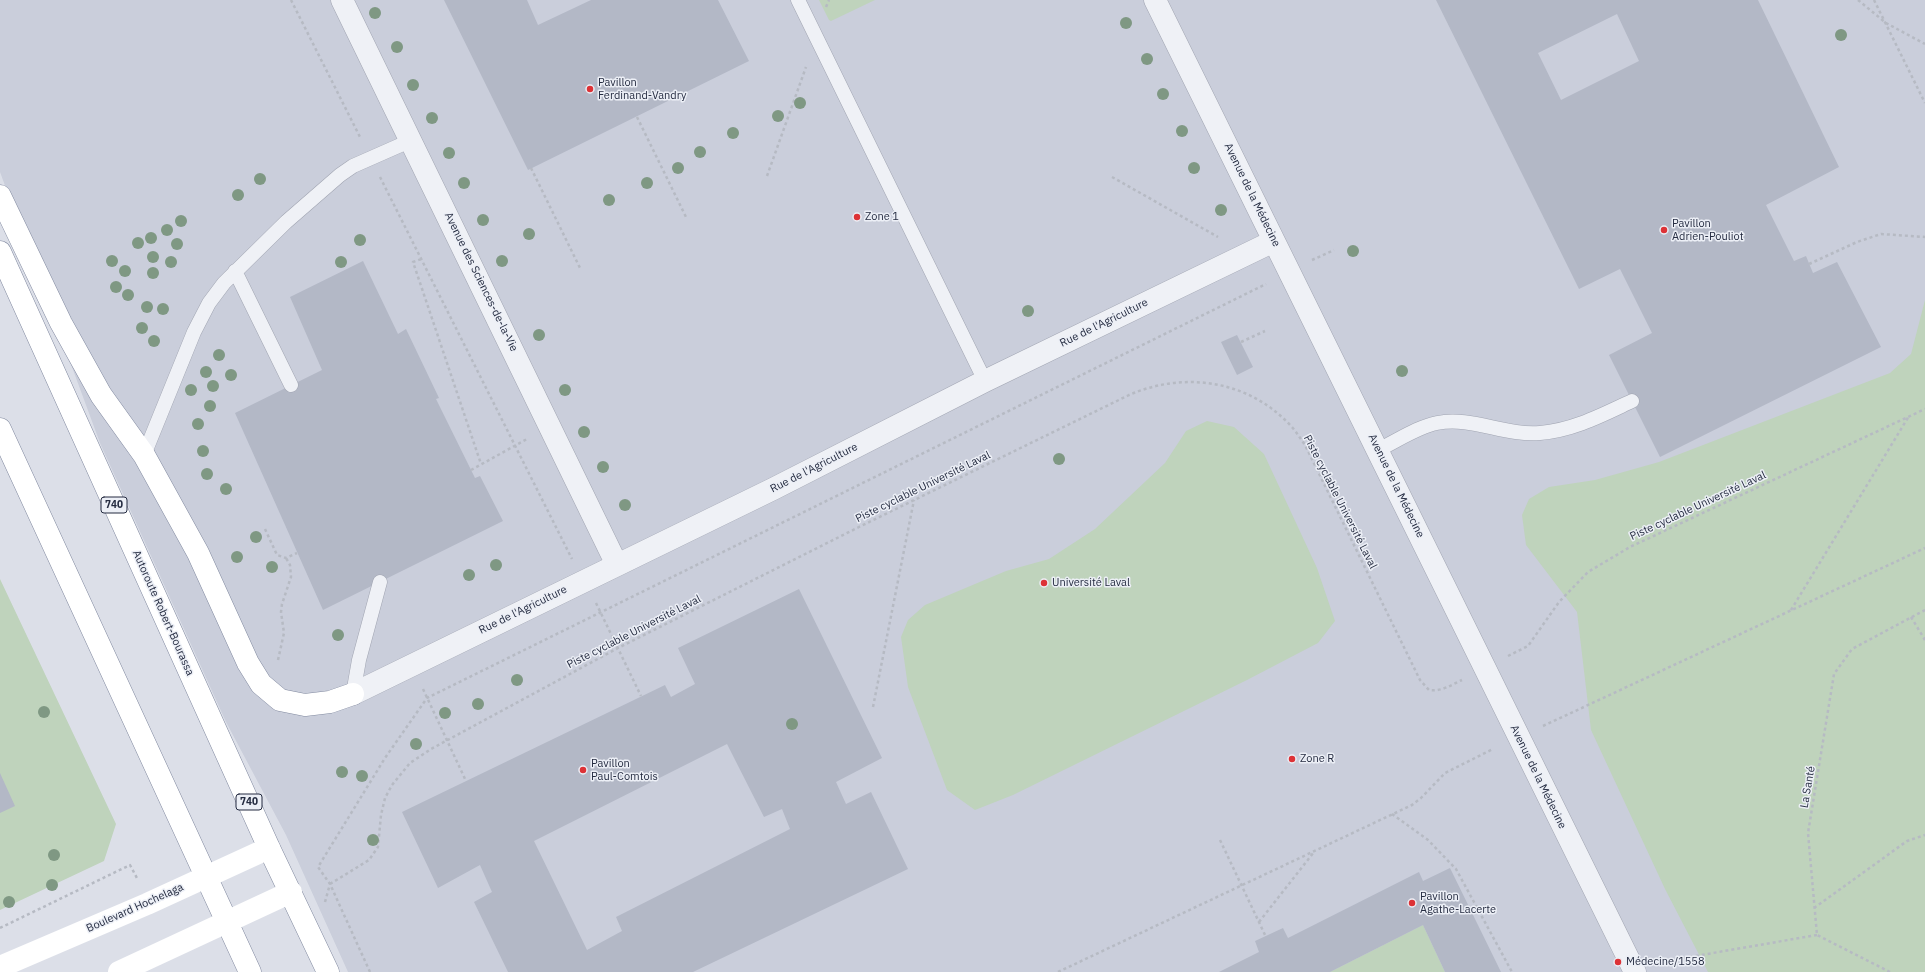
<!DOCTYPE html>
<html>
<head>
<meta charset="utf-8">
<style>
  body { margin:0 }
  canvas { display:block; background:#dcdfe8 }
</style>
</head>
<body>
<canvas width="1925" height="972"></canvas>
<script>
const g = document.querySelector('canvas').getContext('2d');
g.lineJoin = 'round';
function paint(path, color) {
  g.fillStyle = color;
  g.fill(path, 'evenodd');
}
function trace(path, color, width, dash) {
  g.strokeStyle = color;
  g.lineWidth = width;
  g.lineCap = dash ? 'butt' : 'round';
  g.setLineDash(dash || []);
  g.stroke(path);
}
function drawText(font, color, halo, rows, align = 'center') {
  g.font = font + ' "IBM Plex Sans",sans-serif';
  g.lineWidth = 3;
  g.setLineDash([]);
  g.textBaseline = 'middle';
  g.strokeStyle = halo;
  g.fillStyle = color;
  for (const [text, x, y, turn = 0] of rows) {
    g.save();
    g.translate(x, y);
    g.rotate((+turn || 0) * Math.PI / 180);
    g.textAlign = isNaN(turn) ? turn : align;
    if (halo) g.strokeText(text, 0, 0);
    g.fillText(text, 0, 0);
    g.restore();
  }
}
const built = new Path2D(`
  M0,0H1925V972H348L286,835L226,722L100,443L0,172Z`);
const green = new Path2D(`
  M819,0H875L831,21L829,20Z
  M1925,300V972H1708L1665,889L1591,730L1577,612L1526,545L1522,515L1529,499L1549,487L1595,480L1659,462L1890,373L1911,354Z
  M1207,421L1234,427L1264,454L1317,568L1335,621L1318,643L1247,680L1013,795L975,810L947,790L908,687L901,637L908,620L925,605L1006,571L1049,559L1095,529L1165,463L1186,431Z
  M0,579L116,824L104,861L0,910Z
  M1423,925L1445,972H1330Z`);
const building = new Path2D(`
  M444,0H527L538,25L591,0H718L749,61L528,170Z
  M1436,0H1758L1839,167L1766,205L1794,261L1806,256L1813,273L1837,262L1881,347L1660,457L1609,355L1652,333L1620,269L1579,289ZM1617,14L1639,61L1561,100L1538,53Z
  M363,261L398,334L406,329L439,398L436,399L475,478L480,476L503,521L323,610L235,413L322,370L290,297Z
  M1237,335L1253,367L1237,375L1221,342Z
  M799,589L882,758L836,782L846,804L871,792L908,869L693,972H508L474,902L492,892L480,865L438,888L402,812L665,685L671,697L695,684L678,648ZM727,744L764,817L782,809L790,829L616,917L622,931L587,950L534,841Z
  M0,773L15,806L0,813Z
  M1450,868L1501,972H1445L1423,925L1330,972H1219L1259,952L1255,941L1283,928L1288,938L1419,872L1423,881Z`);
const path = new Path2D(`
  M291,0L361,139
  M1858,0L1886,23L1925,44
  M1874,0L1925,103
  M826,7L829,0
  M637,117L686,217
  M531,168L581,270
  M767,176L806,67
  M380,177L572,559
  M1112,177L1218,237
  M421,259L413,262L481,464
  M1312,260L1334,250
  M1809,264L1857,242L1881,234L1925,237
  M1241,342L1265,331
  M471,470L527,439
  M265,529L277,555L286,558L297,553
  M596,603L641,696
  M1791,610L1909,416
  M1911,617L1925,640
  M1508,656L1528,646L1559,602L1588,572L1630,547L1925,409
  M278,660L284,633L281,612L282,604L291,577L290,565L286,558
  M423,689L466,781
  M873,707L914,500
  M1543,726L1925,548
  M1392,814L1428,840L1456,869L1512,972
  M1220,840L1266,937
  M330,884L369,860L378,847L381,815L385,798L392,785L410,763L431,749L618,648L859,527L1129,395C1184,371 1248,380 1290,425C1296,431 1300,438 1305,445L1420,680L1429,690C1441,692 1451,685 1462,680
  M325,902L330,884
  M1814,908L1907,841L1925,835
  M1259,922L1314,852
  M0,928L130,865L138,880
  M1684,958L1817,935
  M370,972L330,884L318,867L385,758L427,698L1266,284
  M1058,972L1412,805L1421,798L1445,773L1493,749
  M1890,972L1817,935L1808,833L1834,674L1852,649L1925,610`);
const lane = new Path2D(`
  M798,0L985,381
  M235,271L291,385
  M1378,450C1397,441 1417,427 1437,423C1471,416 1505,436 1540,433C1574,430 1602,415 1632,401
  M144,455L194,332L209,303L224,283L286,222L340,175L353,166L412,140
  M353,694L359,660L380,582`);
const street = new Path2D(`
  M342,0L617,565
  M1155,0L1635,972
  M353,694L773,489L985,381L1274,241`);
const secondary = new Path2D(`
  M0,967L147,904L269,848
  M119,972L291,892`);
const highway = new Path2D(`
  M0,196L61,323L101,395L144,455L198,553L248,663L261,684L280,700L305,705L330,702L353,694
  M0,252L269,848L328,972
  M0,429L250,972`);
const trees = [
  [375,13],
  [1126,23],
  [1841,35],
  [397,47],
  [1147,59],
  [413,85],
  [1163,94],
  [800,103],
  [778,116],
  [432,118],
  [1182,131],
  [733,133],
  [700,152],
  [449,153],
  [678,168],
  [1194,168],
  [260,179],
  [464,183],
  [647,183],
  [238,195],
  [609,200],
  [1221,210],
  [483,220],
  [181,221],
  [167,230],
  [529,234],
  [151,238],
  [360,240],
  [138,243],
  [177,244],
  [1353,251],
  [153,257],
  [112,261],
  [502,261],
  [171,262],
  [341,262],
  [125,271],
  [153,273],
  [116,287],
  [128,295],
  [147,307],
  [163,309],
  [1028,311],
  [142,328],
  [539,335],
  [154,341],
  [219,355],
  [1402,371],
  [206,372],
  [231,375],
  [213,386],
  [191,390],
  [565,390],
  [210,406],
  [198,424],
  [584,432],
  [203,451],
  [1059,459],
  [603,467],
  [207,474],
  [226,489],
  [625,505],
  [256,537],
  [237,557],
  [496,565],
  [272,567],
  [469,575],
  [338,635],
  [517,680],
  [478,704],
  [44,712],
  [445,713],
  [792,724],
  [416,744],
  [342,772],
  [362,776],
  [373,840],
  [54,855],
  [52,885],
  [9,902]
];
const markers = [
  [590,89,4,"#dd3236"],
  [857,217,4,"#dd3236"],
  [1664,230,4,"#dd3236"],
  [1044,583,4,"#dd3236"],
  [1292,759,4,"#dd3236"],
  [583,770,4,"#dd3236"],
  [1412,903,4,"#dd3236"],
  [1618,962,4,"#dd3236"]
];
const shields = [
  [114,505,26],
  [249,802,26]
];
const shieldNames = [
  ["740",114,505],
  ["740",249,802]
];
const poiNames = [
  ["Pavillon",598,83],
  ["Ferdinand-Vandry",598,96],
  ["Zone 1",865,217],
  ["Pavillon",1672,224],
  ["Adrien-Pouliot",1672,237],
  ["Université Laval",1052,583],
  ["Zone R",1300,759],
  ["Pavillon",591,764],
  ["Paul-Comtois",591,777],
  ["Pavillon",1420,897],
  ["Agathe-Lacerte",1420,910],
  ["Médecine/1558",1626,962]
];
const streetNames = [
  ["Avenue de la Médecine",1252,195,64],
  ["Avenue des Sciences-de-la-Vie",481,282,64],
  ["Rue de l'Agriculture",1104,323,-26],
  ["Rue de l'Agriculture",814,468,-27],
  ["Avenue de la Médecine",1396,486,64],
  ["Piste cyclable Université Laval",923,487,-26],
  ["Piste cyclable Université Laval",1340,502,63],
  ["Piste cyclable Université Laval",1698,506,-25],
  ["Rue de l'Agriculture",523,610,-26],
  ["Autoroute Robert-Bourassa",163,613,66],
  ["Piste cyclable Université Laval",634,632,-27],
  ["Avenue de la Médecine",1538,777,64],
  ["La Santé",1808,787,-80],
  ["Boulevard Hochelaga",135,908,-24]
];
paint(built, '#cacedb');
paint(green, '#bfd3bc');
paint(building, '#b3b8c6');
trace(lane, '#a1a5b2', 15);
trace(street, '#a1a5b2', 23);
trace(highway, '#828aa0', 23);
trace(path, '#b6bac3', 2.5, [3, 3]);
trace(lane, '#eff1f6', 14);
trace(street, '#eff1f6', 22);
trace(secondary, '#fff', 22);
trace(highway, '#fff', 22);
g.fillStyle = '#7f9883';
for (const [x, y] of trees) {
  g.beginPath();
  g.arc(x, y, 6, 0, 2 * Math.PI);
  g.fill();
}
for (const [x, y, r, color] of markers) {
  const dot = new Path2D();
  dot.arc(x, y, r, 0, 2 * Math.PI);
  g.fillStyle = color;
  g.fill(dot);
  trace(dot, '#eceff6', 1.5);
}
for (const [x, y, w] of shields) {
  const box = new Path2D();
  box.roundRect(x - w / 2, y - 8, w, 16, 3);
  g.fillStyle = '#eceff6';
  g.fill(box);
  trace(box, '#242b40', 1);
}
drawText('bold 10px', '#242b40', null, shieldNames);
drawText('11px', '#242b40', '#eceff6', poiNames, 'left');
drawText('11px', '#242b40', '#eceff6', streetNames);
</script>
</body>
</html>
